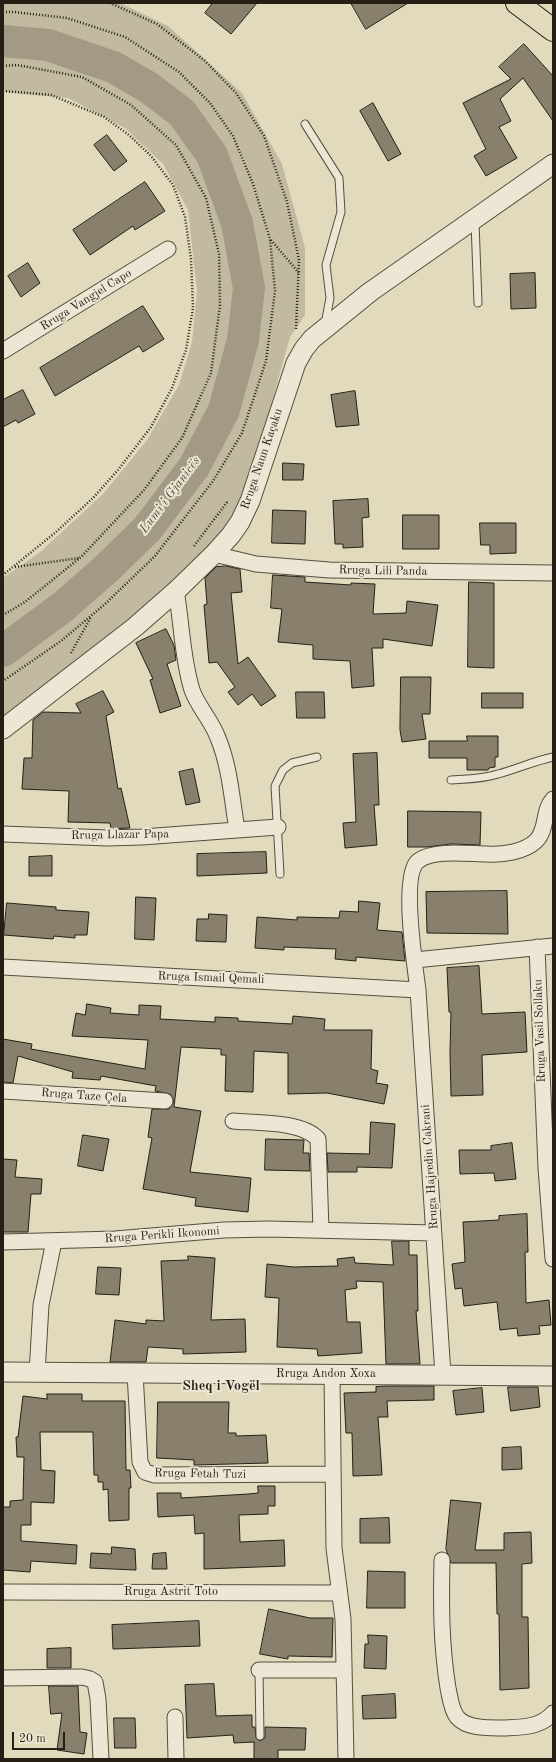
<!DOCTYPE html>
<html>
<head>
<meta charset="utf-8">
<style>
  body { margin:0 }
  #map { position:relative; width:556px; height:1762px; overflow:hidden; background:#e2dabd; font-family:"Old Standard TT",serif }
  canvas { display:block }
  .frame { position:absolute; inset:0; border:4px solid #261f15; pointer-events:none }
  .scale { position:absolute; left:12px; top:1732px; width:53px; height:18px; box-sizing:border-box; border:2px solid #261f15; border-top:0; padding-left:5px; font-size:12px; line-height:14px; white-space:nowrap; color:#261f15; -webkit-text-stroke:3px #ece7d4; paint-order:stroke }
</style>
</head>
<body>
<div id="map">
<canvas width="556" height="1762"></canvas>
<div class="frame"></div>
<div class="scale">20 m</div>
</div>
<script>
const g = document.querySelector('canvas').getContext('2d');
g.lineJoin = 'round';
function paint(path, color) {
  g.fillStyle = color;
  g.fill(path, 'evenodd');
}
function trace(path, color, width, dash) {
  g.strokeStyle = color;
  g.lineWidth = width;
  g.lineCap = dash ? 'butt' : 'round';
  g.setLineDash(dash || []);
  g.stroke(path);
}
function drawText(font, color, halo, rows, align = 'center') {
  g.font = font + ' "Old Standard TT",serif';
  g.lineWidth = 4;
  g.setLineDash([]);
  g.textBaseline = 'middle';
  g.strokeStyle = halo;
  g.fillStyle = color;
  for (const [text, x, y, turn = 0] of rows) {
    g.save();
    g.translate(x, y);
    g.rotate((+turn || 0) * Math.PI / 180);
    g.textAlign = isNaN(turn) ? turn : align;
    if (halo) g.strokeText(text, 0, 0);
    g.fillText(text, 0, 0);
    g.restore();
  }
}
const green = new Path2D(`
  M3,3H120L168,26L242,93L282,164L305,248V315L290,337L245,499L233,525L175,585L3,722V578L40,552L103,494L147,440L179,385L192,342L197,291L188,210L163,164L125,128L68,98L3,92Z`);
const river = new Path2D(`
  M3,41L48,45L113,67L148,87L182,113L212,155L237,223L249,288L243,340L224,410L194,467L147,529L106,569L64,606L3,651`);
const building = new Path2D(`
  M213,3H257L231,34L205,13Z
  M351,3H408L366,29Z
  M524,44L553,76V121L523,78L500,99L511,121L499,127L517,158L486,176L474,156L486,149L463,103L511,79L499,67Z
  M373,103L401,154L388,161L360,111Z
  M107,135L127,161L114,171L94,145Z
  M145,182L165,211L135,230L133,226L90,255L73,230Z
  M28,263L40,283L21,297L8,276Z
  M535,273L536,308L511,309L510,274Z
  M143,306L164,339L143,352L139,346L55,396L40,368Z
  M23,390L35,414L18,423L16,420L3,427V400Z
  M355,391L359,425L336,427L331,395Z
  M283,463L304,464L303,480H283Z
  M368,499L369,517L362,518L363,547L343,548V544H335L333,501Z
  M273,510L306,511L305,544L272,543Z
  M403,515H439V549H403Z
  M480,523H516V553L490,554V545H481Z
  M226,566L240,569L242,592L231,593L238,664L248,657L276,696L261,706L252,694L238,705L228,692L235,687L217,662L209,663L204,605L207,604L205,578L216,567Z
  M273,575L305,577V582L351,585V583L375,584L373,614L406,613L407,601L438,605L432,646L383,639V648H372L374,686L352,688L350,661L313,659V645L278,642L282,609L271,608Z
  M469,582L494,583V668L468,667Z
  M166,629L174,645L176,660L167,664L181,706L160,713L150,680L153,679L136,643Z
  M401,677H431L430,714H422L426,739L402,742L400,730Z
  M103,691L114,712L106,716L118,789L121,788L130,828H129L111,829L110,823L68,822L69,791L22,789L24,758H32L33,720L43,712L81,713L76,704Z
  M296,692H324L325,718H297Z
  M482,693H523V708H482Z
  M467,736H498V757H495V767L489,768L488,770H467V758H429V741H467Z
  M377,753L379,805H374L377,845L345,848L343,823L356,822L353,754Z
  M193,769L200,802L186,805L179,772Z
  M408,811L481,812L480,845L451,844L427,847H408Z
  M266,852L267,873L197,876V854Z
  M52,856V876H29V857Z
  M507,891L508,934L427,933L426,892Z
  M136,897L156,898L154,940L135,939Z
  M359,901L380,903L377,930L402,932L405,961L356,957V961L335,959L336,949L284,947V950L255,948L257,917L297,920V917L339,918L340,911L358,912Z
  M7,903L56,907V910L89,912L87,935H75V938L54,936L53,939L4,935Z
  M209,914L227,915L226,942L196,941L197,919H208Z
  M479,966L482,1014L525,1012L527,1052L482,1055L483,1095L451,1096L450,1053L451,1012H449L447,968Z
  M87,1004L111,1008L110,1013L139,1015V1005L161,1006L160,1019L215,1022V1017L238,1018V1021L292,1024L293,1016L325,1019L324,1030H372L371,1069L378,1071L376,1083L388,1085L384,1104L327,1093L288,1094V1053L254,1051L253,1092L225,1091L226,1055H221V1049L181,1047L174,1107L201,1111L190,1172L251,1178L248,1212L195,1206L196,1198L143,1189L152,1138L148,1137L152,1109H169L174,1101L170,1094L155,1091L156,1086L101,1076L100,1080L72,1078L73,1072L18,1056L13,1083L3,1082V1039L32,1044L31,1049L145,1069L148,1040L72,1036L76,1013L85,1015Z
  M371,1122L395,1124L392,1168L357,1167V1172H328L327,1153L369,1154Z
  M83,1135L109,1139L103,1171L78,1166Z
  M266,1139L304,1140L303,1153H309L310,1171L265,1170Z
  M512,1143L516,1179L495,1181L494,1173L460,1174L459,1150H491V1146Z
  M3,1159L17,1160L15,1177L42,1179L41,1194H31L28,1232H3Z
  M527,1214L528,1252H525L526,1303L549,1300L551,1325L539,1326L540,1334L518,1336L517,1328L500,1330L497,1302L464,1306L462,1288L455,1289L452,1264L465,1262L463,1222L499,1220V1216Z
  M392,1241H409V1255H417L418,1311H416L420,1364H386L383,1282L356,1281L357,1288L345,1290L347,1322H360L362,1353L318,1356L317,1349L277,1347L279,1298L265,1297L267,1264L293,1267L338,1266L337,1259L354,1257L355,1263L393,1265Z
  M188,1256L215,1258L211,1320L245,1319L246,1352L183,1354V1349L148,1347L146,1362H110L115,1320L146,1324V1320L164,1321L161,1261L188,1260Z
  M98,1267L121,1268L119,1295L96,1294Z
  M387,1386H434V1400L387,1401L388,1417H378L382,1475L353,1476L352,1433H346L344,1393L376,1392V1387Z
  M508,1387H538L540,1407L511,1411Z
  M482,1388L484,1412L456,1415L453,1391Z
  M47,1394H82V1401H125L126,1470H130L131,1488H129V1520L109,1521L108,1489L103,1490V1482H98V1475H94L93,1432H40L41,1470L55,1471L54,1503L31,1502V1525H21V1541L77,1545L76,1564L31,1561L30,1572L3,1570V1507H10V1501L23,1500L24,1457H17L16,1437H18L23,1396L47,1399Z
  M158,1402H229L228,1433H236V1436L266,1435L268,1463L194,1465V1460L157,1458Z
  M521,1447L522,1469L502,1470V1448Z
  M258,1486H275V1506H268V1514L239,1515L240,1542L284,1540L285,1566L204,1569V1533L195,1534L194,1515L158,1517L157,1493H181V1498L248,1494L258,1493Z
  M451,1500L481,1503L475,1550H504V1533L531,1532L532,1563L522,1564V1617H528L529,1688L500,1690L499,1614H497L496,1563H451L446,1549Z
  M389,1518L390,1543H360V1519Z
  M112,1547L135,1549L136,1570L90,1568L91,1553L111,1554Z
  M166,1553L167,1569H152L153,1554Z
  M368,1571L405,1572V1608H367Z
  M269,1609L310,1618H333L332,1657L288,1656V1659L260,1654Z
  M199,1621L200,1646L113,1649L112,1625Z
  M368,1635L387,1636L386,1669L364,1668L365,1644H368Z
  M71,1648V1668H47V1649Z
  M214,1684L216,1716L252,1715V1727H255L256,1738L260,1741L265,1738V1727L306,1728L305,1750H278V1759H254V1742L234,1743L233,1735L187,1738L185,1685Z
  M49,1686H78L80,1732L87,1733L84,1754L57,1750L62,1713L51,1714Z
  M395,1694L396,1718L363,1719L362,1696Z
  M114,1718H135L136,1748H115Z`);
const path = new Path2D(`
  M110,3L157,24L204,60L236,93L264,136L287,202L299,260L296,329
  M3,12H14L67,18L125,37L179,72L210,103L233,136L253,184L270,239L275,291L266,361L242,433L213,481L155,556L105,604L61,641L3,681
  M3,66L17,65L82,77L131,105L176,145L206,198L219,254L220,305L211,373L182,438L144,490L81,557L25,602L3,615
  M3,91L51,95L104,117L129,135L151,156L173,185L185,217L191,259L193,308L186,350L172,388L151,427L118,470L93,498L56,532L3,575
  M271,240L299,273
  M194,546L228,501
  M15,567L79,558
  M71,653L91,617`);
const service = new Path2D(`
  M305,124L339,178L341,212L326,265L330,298L325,324
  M475,222L478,303
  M451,780C467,779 483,779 498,774C517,769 534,761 553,757
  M280,874L275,786L283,770L292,763L317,757
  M259,1670L260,1736`);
const minor = new Path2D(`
  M3,351L168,249
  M214,554L256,564L329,570L553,573
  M176,591C182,623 182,658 192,690C198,707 212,721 218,738C230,767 232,800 237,830
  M3,834L108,838L142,837L278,827
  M537,947L546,1168L553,1259
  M415,960L553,946
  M3,967L418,990
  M3,1091L165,1101
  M233,1121C256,1123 302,1121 318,1139L321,1230
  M3,1242L115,1239L224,1230L269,1229L434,1233
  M37,1373L41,1305L54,1241
  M135,1373L140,1462L145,1472L155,1475L332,1474
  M332,1374L334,1548L343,1619L346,1759
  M443,1375L418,990C415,967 401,875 418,861C433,849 470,854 487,854C503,855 524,852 536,841C548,829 542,811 553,799
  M442,1560C441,1603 441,1645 448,1688C450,1697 451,1709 457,1717C467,1729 489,1728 503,1728C522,1727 540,1728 553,1713
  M3,1592L339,1593
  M259,1670H344
  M3,1678L82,1677L90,1679L95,1682L98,1699L101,1759
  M175,1717L176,1759`);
const tertiary = new Path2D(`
  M3,729L135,627L176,591L214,554L231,535L240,522L250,501L296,363L304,349L312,339L370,292L553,164
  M3,1372L553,1376`);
const primary = new Path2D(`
  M517,3L553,30`);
const streetNames = [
  ["Rruga Vangjel Capo",86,300,-32],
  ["Rruga Naun Kaçaku",262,459,-71],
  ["Rruga Lili Panda",383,571,1],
  ["Rruga Llazar Papa",120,835,-1],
  ["Rruga Ismail Qemali",211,978,2],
  ["Rruga Vasil Sollaku",540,1031,-92],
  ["Rruga Taze Çela",84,1096,4],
  ["Rruga Hajredin Cakrani",430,1167,-94],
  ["Rruga Perikli Ikonomi",162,1235,-4],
  ["Rruga Andon Xoxa",326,1374],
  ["Rruga Fetah Tuzi",200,1474,1],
  ["Rruga Astrit Toto",171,1592]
];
const waterNames = [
  ["Lumi i Gjanicës",170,495,-53]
];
const quarterNames = [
  ["Sheq i Vogël",221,1386]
];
paint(green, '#c2baa0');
trace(river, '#a29a84', 32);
paint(building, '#88806c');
trace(building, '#261f15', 1);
trace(service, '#554e3f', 9);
trace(minor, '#554e3f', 17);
trace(tertiary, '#554e3f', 21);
trace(primary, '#261f15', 24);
trace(path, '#261f15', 2.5, [1, 2]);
trace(service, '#ece7d4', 7);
trace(minor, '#ece7d4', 15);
trace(tertiary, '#ece7d4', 19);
trace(primary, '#e2dabd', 22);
drawText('12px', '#261f15', '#ece7d4', streetNames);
drawText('italic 13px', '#514a3c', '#ece7d4', waterNames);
drawText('bold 14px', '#261f15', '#ece7d4', quarterNames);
</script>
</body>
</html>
